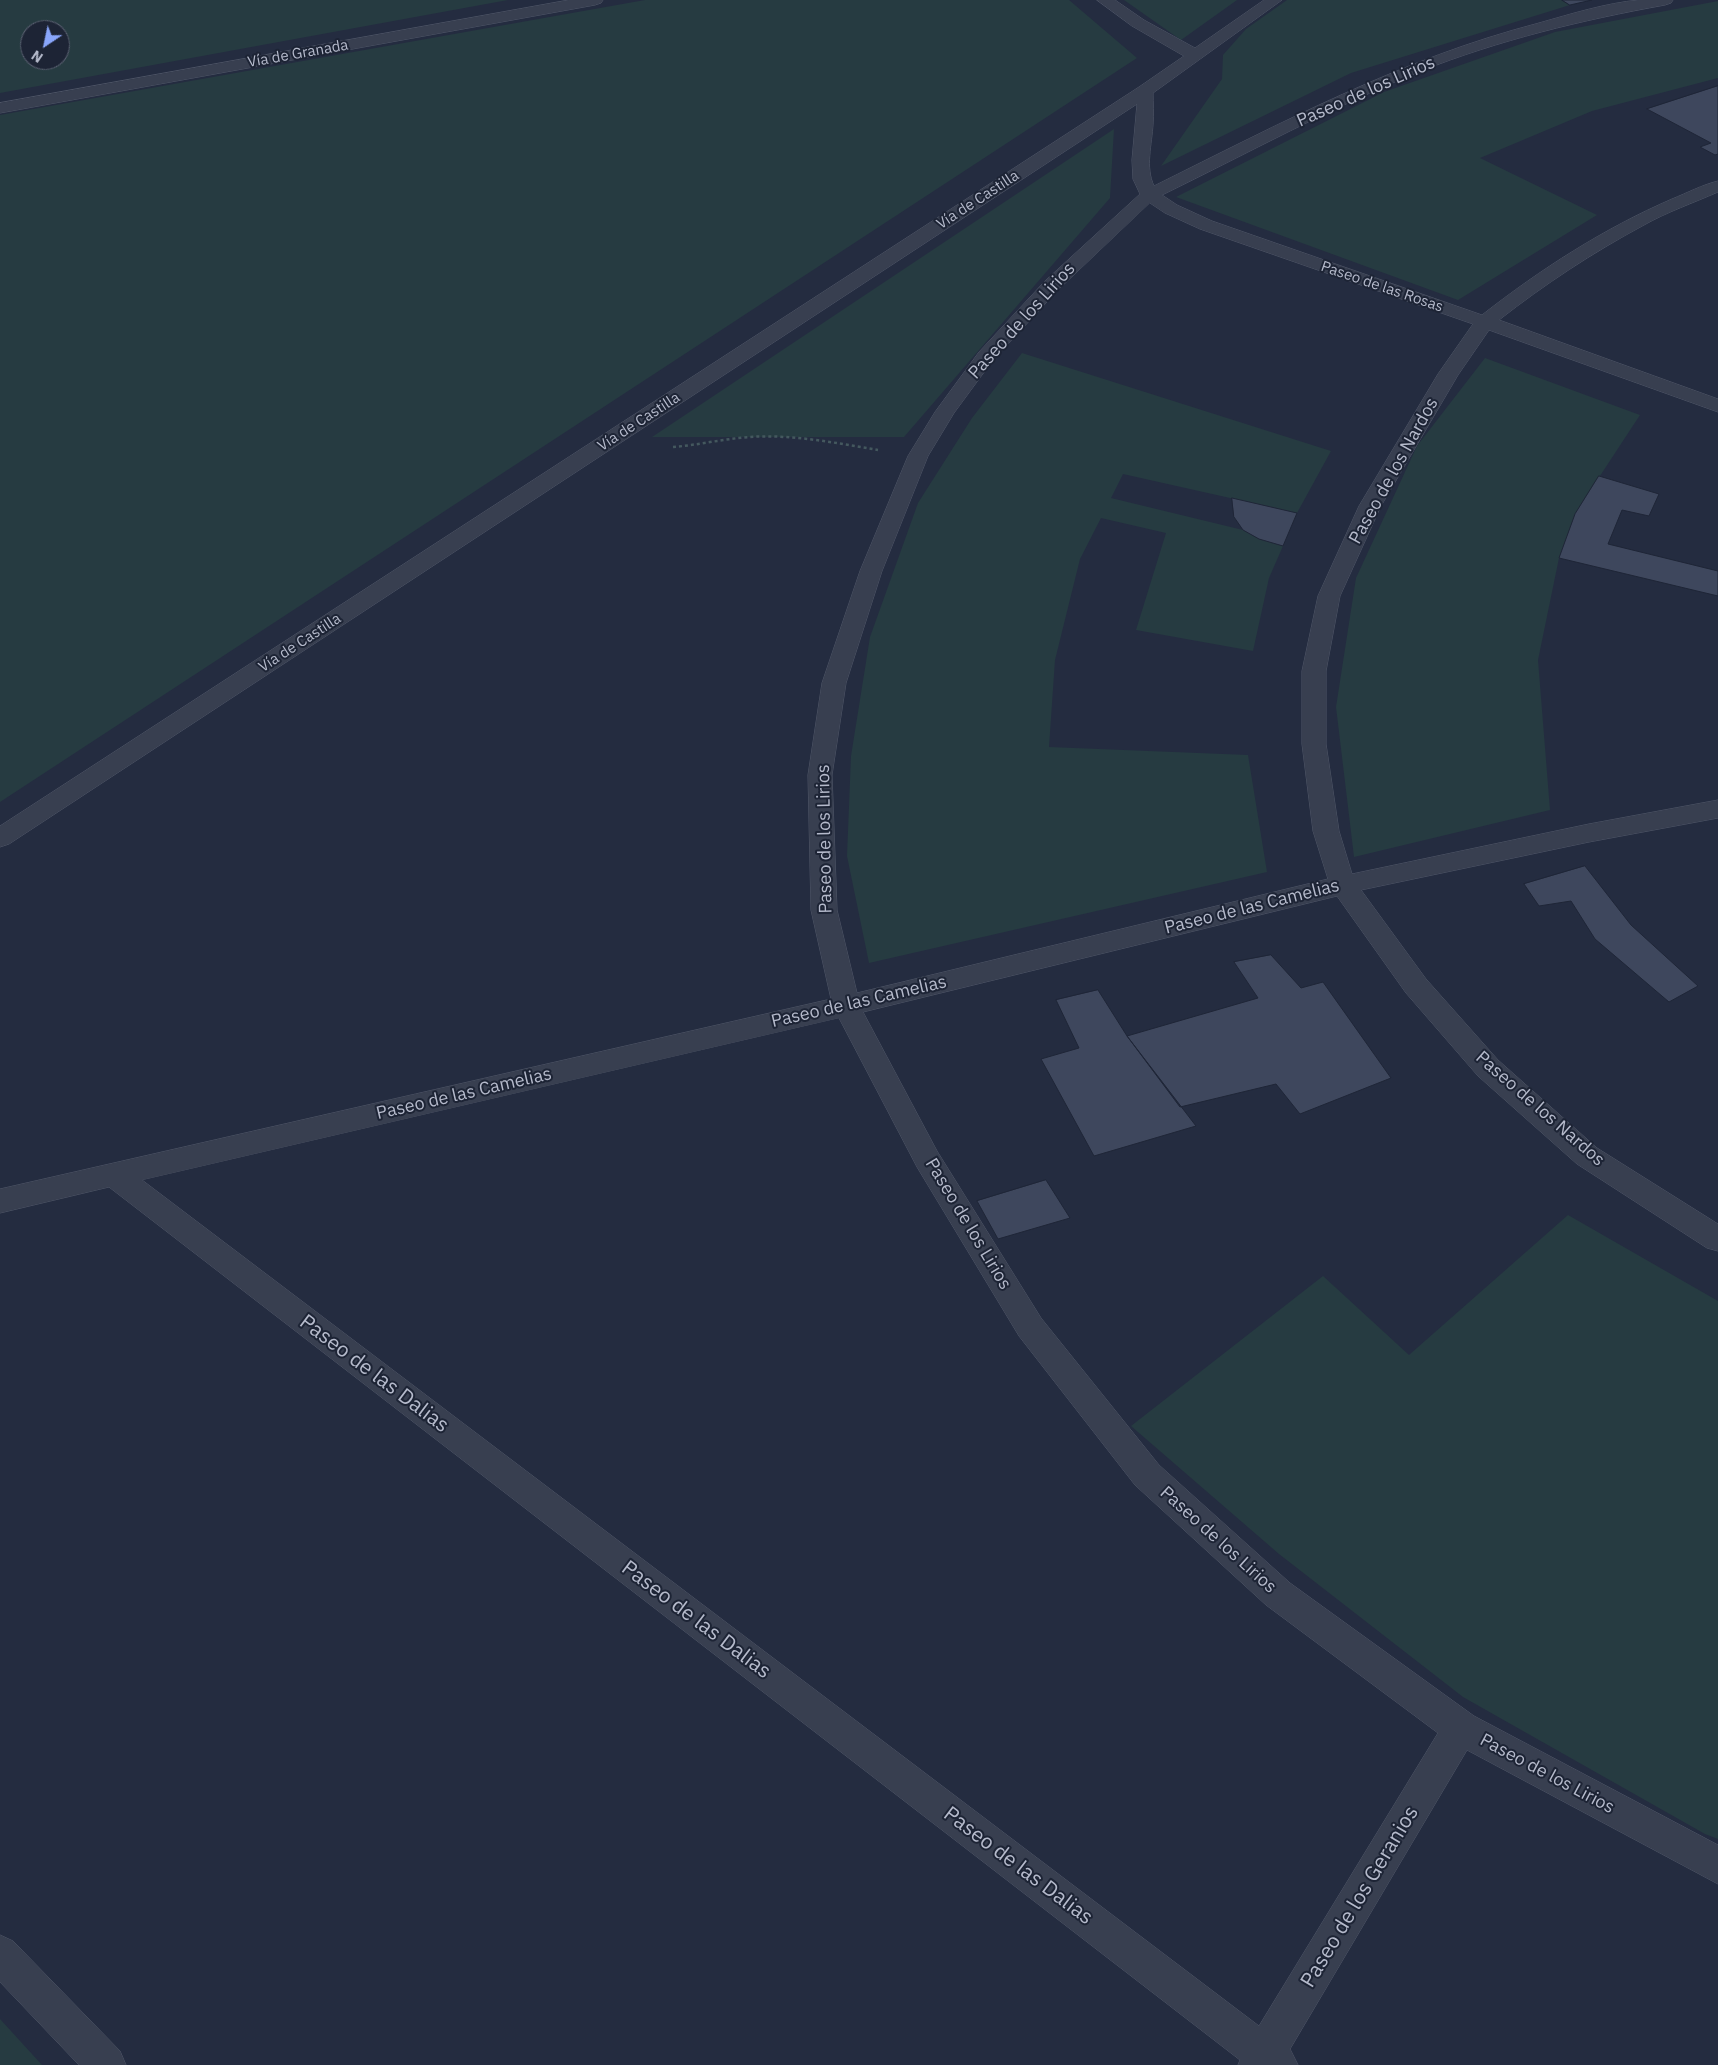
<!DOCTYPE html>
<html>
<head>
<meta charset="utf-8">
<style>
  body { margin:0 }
  #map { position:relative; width:1718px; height:2065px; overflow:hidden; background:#242c40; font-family:"IBM Plex Sans",sans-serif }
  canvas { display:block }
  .north { position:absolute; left:20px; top:20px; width:50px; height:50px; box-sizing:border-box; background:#1d2435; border:1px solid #5a6071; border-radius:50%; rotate:214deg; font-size:14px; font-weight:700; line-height:20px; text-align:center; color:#b5bacb }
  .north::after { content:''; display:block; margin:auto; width:18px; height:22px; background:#89a6fb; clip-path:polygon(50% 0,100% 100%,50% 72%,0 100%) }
</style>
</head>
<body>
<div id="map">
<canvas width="1718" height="2065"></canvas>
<div class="north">N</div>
</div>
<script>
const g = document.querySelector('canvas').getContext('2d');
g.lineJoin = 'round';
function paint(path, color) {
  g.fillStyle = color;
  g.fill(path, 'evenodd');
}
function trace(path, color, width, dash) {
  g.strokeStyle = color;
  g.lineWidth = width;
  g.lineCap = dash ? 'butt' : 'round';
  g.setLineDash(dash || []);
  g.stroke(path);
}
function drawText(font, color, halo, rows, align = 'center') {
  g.font = font + ' "IBM Plex Sans",sans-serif';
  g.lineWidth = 4;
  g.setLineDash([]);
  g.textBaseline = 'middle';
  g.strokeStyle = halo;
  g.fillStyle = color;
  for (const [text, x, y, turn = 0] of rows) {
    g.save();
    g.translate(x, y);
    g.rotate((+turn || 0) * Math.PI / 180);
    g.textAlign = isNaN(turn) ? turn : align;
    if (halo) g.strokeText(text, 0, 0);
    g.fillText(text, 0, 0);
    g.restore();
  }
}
const green = new Path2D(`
  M0,0H508L0,93ZM30,30H60V60H30Z
  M645,0H1069L1137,58L0,802V115Z
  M1124,0H1237L1181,40Z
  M1287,0H1562L1570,5L1351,73L1161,166L1222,79L1223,55L1246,29Z
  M1718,1V78L1592,111L1480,158L1597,215L1458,300L1176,197L1384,92L1555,32Z
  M1114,129L1110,198L904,437H652Z
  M1022,353L1331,451L1297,513L1123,474L1111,498L1243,530L1259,539L1283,546L1269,578L1253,651L1136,630L1166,533L1101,518L1080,559L1055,660L1049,747L1248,755L1267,872L869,963L847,856L851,756L870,637L918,503L972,418Z
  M1485,358L1640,415L1575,514L1559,558L1538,660L1550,810L1354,857L1336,707L1356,578L1417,446Z
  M1568,1215L1718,1301V1839L1705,1834L1463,1697L1279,1554L1131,1426L1323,1276L1409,1355Z
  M0,2019L42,2065H0Z`);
const building = new Path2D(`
  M1562,0H1592L1570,5Z
  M1718,86V154L1715,155L1700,147L1711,143L1647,109Z
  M1599,476L1659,494L1649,516L1622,510L1608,544L1718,571V596L1559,558L1575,514Z
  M1232,498L1297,513L1283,546L1259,539L1243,530L1234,517Z
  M1585,866L1631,925L1698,986L1669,1002L1595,939L1571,901L1539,906L1524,884Z
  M1271,955L1301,988L1323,982L1391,1078L1300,1114L1276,1084L1180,1107L1127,1036L1258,998L1234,962Z
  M1098,990L1127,1036L1196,1126L1094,1156L1041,1059L1079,1048L1056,1000Z
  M1046,1180L1070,1218L998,1239L977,1201Z`);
const path = new Path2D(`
  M673,447C698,445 723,439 749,437C792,434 836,443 878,450`);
const minor = new Path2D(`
  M569,0H603L601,3L595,5L0,113V103Z
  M1097,0H1115L1144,20L1195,48L1264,0H1282L1153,93C1153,103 1154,114 1153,124C1152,144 1145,167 1154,186C1281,123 1401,59 1539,23C1571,14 1606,3 1639,0C1650,0 1662,0 1673,0L1671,3L1665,5C1582,20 1499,40 1421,71C1332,107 1248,153 1162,195L1177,205L1212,221L1482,315C1541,269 1603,229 1672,199C1687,193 1702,185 1718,181V192C1693,203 1667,212 1644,225C1592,253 1545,284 1499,320L1718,399V412L1489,330L1458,375L1381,506L1340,596L1326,671V744L1339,831L1352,874L1589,824L1718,800V818L1589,842L1361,890L1426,979L1498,1060L1597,1148L1718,1224V1251L1707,1248L1577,1164L1478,1076L1406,993L1337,896L863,1012L937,1151L1041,1318L1159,1465L1290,1583L1474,1716L1718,1845V1884L1467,1750L1290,2049L1298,2065H1238L1240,2060L109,1187L0,1213V1189L831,999L811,910L808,775L822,683L860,571L908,456L935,412L979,352L1045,281L1140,194L1133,179L1132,160L1137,104L9,844L0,847V826L1139,87L1184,56L1132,26ZM1150,203L1165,213L1200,229L1473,324L1438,374L1359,506L1318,596L1302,671V744L1313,831L1328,879L857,993L837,910L832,775L846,683L882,571L928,456L954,413L993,360L1059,289ZM839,1018L917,1167L1019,1336L1135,1485L1266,1605L1438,1733L1259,2026L142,1180Z
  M0,1935L13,1941L120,2051L126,2065H79L0,1982Z`);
const farStreetnames = [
  ["Vía de Granada",298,54,-10],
  ["Vía de Castilla",978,200,-33],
  ["Paseo de las Rosas",1382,287,19],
  ["Vía de Castilla",639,422,-33],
  ["Vía de Castilla",300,643,-33]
];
const streetNames = [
  ["Paseo de los Lirios",1366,92,-24],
  ["Paseo de los Lirios",1022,321,-48],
  ["Paseo de los Nardos",1394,471,-61],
  ["Paseo de los Lirios",825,839,-91],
  ["Paseo de las Camelias",1252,907,-14],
  ["Paseo de las Camelias",859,1002,-13],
  ["Paseo de las Camelias",464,1094,-13],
  ["Paseo de los Nardos",1540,1109,41],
  ["Paseo de los Lirios",968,1224,59],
  ["Paseo de los Lirios",1218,1540,42],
  ["Paseo de los Lirios",1547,1774,28]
];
const nearStreetnames = [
  ["Paseo de las Dalias",374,1374,37],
  ["Paseo de las Dalias",696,1620,37],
  ["Paseo de las Dalias",1018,1866,37],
  ["Paseo de los Geranios",1360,1897,-59]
];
paint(green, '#263b41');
paint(building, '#3e475d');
trace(building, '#1f2637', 1);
trace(minor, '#505768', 1);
trace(path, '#44585e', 2.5, [3, 3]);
paint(minor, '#383f50');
drawText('15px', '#b5bacb', '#1d2435', farStreetnames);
drawText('18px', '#b5bacb', '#1d2435', streetNames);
drawText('21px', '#b5bacb', '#1d2435', nearStreetnames);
</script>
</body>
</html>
